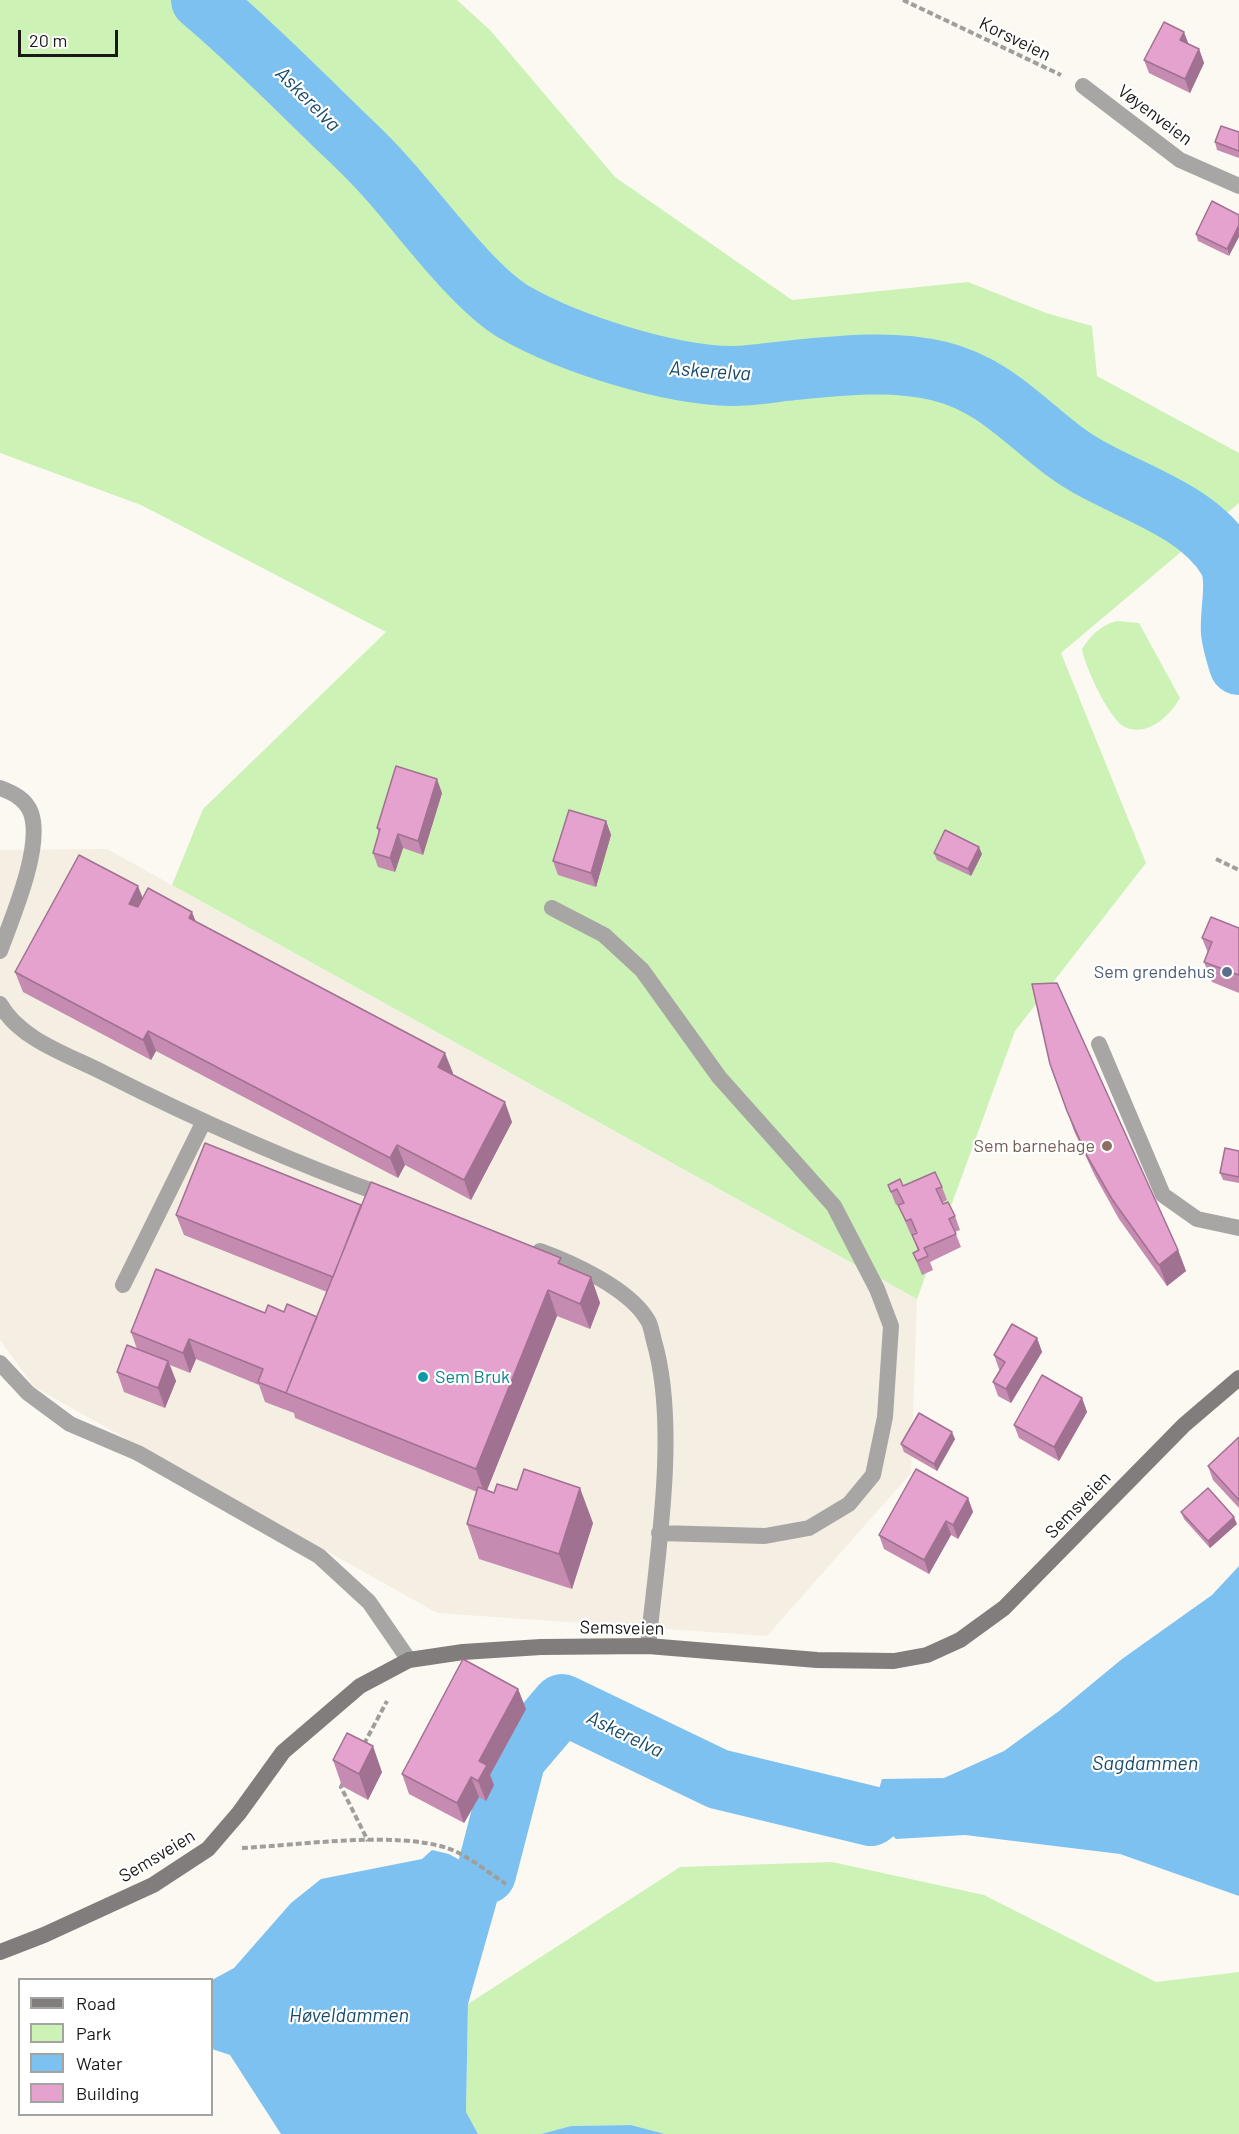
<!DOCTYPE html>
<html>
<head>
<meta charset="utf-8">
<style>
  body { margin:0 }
  #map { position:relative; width:1239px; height:2134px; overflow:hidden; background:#fcf9f3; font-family:Barlow,sans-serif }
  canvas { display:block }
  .legend { position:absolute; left:18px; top:1978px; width:195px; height:138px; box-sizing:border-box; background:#fff; border:2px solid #a3a3a2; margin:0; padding:8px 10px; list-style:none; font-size:18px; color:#1a1917 }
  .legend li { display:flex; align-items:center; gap:12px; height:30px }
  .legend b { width:30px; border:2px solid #a3a3a2 }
  .scale { position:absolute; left:18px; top:30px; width:100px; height:27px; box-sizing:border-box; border:3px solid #1a1917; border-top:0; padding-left:8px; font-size:18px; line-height:21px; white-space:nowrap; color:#1a1917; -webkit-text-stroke:4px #fff; paint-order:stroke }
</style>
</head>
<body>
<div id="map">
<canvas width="1239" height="2134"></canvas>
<ul class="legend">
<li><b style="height:8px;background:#817d7c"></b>Road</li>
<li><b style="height:16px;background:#ccf2b6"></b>Park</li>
<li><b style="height:16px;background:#7dc1f0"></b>Water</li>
<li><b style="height:16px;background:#e5a2ce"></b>Building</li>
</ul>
<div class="scale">20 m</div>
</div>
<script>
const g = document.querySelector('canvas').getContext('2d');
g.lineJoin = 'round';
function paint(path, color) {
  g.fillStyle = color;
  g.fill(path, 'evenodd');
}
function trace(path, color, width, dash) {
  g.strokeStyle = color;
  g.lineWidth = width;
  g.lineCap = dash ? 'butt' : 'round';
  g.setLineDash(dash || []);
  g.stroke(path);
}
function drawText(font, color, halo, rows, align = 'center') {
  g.font = font + ' Barlow,sans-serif';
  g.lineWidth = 4.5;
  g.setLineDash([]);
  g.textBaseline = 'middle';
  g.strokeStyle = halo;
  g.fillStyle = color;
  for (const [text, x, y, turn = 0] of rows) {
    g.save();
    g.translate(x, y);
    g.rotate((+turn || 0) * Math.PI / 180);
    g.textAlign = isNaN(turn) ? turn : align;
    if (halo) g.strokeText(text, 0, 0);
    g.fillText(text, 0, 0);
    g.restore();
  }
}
const built = new Path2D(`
  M107,849L917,1299L911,1473L767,1636L437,1613L34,1387L0,1340V850Z`);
const green = new Path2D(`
  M0,0H457L490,30L615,177L792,300L968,282L1046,313L1092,326L1097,376L1239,453V503L1061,653L1146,863L1015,1031L917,1299L172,885L203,809L386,632L141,505L0,453Z
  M1117,621L1139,623L1180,698C1170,716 1146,739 1123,726C1109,718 1084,665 1082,649C1091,635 1101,625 1117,621Z
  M832,1862L984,1895L1156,1982L1239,1972V2134H665L631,2125L571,2126L541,2134H478L466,2113L468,2004L680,1867Z`);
const water = new Path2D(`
  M1239,1566V1896L1120,1854L965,1835L896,1839L871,1816L882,1779L944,1778L1004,1751L1059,1711L1122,1659L1212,1595Z
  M432,1850L449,1854L502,1884L468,2004L466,2112L478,2134H281L230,2055L212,2049V1980L234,1968L291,1903L321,1879L422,1859Z
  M631,2125L665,2134H541L571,2126Z`);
const river = new Path2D(`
  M201,0C244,36 283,75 323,114C344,135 366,154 385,176C420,214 472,287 514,312C570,344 668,375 732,376C749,376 768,373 785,371C835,366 890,359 939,371C1008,388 1037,441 1096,471C1140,495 1201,514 1228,560C1239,580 1229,610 1231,633C1232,643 1236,655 1239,665
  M486,1874L516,1758L562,1704L718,1779L871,1816`);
const path = new Path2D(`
  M903,0L1061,75
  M1216,859L1239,870
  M364,1744L387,1701
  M343,1783L341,1787L368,1841
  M242,1848C299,1845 395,1831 447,1848C468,1855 487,1872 506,1884`);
const service = new Path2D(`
  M0,788C13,793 26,799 31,813C43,847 12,918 0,951
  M552,908L604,935L642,970L719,1077L834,1206L877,1289L891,1326L885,1417L873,1475L849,1504L809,1528L765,1536L659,1533
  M0,1004C20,1040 69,1055 104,1073C197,1120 291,1162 389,1197
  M1099,1044L1163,1195L1197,1219L1239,1228
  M540,1251C573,1263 628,1288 647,1319C651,1324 652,1334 654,1341C679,1427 657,1556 648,1646
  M123,1285L203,1123
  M0,1363L28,1393L70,1424L138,1453L319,1556L369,1602L409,1660`);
const minor = new Path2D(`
  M1083,86L1180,160L1239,186`);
const secondary = new Path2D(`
  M0,1952L44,1935L153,1885L208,1849L239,1813L283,1752L360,1686L409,1660L463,1652L541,1647L648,1646L817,1660L894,1661L927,1655L960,1640L1004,1608L1184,1425L1239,1378`);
const wall = new Path2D(`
  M1189,45L1199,49L1204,63L1190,93L1149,73L1144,60Z
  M1239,132V158L1217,150L1215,142Z
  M1212,201L1229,256L1198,241L1196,234Z
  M442,793L423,855L403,848L395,872L378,867L373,853L379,833L377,828Z
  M606,821L611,835L596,887L558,875L553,861Z
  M934,853L982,854L971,876L937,860Z
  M143,898L196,922L453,1073L452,1075L512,1122L471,1200L405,1165L398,1178L156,1051L151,1060L23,992L15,972Z
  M1239,928V993L1212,982L1204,962L1208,953L1202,938Z
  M1067,1111L1178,1250L1186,1271L1167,1286L1119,1219L1095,1176L1074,1131Z
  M1239,1151V1183L1223,1180L1220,1173Z
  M888,1185L942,1187L947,1200L942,1203L955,1216L960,1230L955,1232L961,1247L930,1262L933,1270L922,1275L913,1253L918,1251L912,1235L916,1233V1232L911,1235L898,1205L902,1203L896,1205Z
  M361,1205L563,1265L591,1277L600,1303L590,1329L557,1316L487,1490L593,1523L572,1589L479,1559L467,1524L477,1492L295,1418L294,1413L265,1402L259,1385L196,1359L190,1373L170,1365L176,1381L165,1408L124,1392L117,1372L137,1349L131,1332L265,1313L317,1317L327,1292L184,1235L176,1215Z
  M1037,1338L1042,1352L1011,1403L998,1396L993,1382L1000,1370L999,1369L994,1355Z
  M1082,1398L1087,1412L1059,1461L1019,1438L1014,1425Z
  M1239,1437V1508L1213,1480L1208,1466Z
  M955,1439L937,1471L904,1452L901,1444Z
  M968,1498L973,1512L958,1539L951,1535L929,1574L884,1549L879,1535Z
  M1181,1512L1237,1524L1210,1548L1184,1519Z
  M518,1689L526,1709L490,1775L494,1785L486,1801L479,1797L464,1823L409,1794L402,1774Z
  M333,1760L382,1772L368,1800L342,1786Z`);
const shadedWall = new Path2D(`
  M1184,32L1189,45L1180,40Z
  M1199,49L1204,63L1190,93L1185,79Z
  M1239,225V237L1229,256L1227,249Z
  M437,779L442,793L423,855L418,841Z
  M606,821L611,835L596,887L591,873Z
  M398,834L403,848L395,872L390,858Z
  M979,847L982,854L971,876L968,869Z
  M138,886L146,906L136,924L129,904Z
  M192,912L200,932L189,918Z
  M148,1031L156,1051L151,1060L143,1040Z
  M445,1053L453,1073L446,1087L438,1067Z
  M505,1102L512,1122L471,1200L464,1180Z
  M397,1145L405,1165L398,1178L390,1158Z
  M1178,1250L1186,1271L1167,1286L1159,1265Z
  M591,1277L600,1303L590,1329L580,1304Z
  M548,1290L557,1316L485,1495L476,1469Z
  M1037,1338L1042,1352L1011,1403L1006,1389Z
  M189,1339L196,1359L190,1373L183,1353Z
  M168,1361L176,1381L165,1408L158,1388Z
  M1082,1398L1087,1412L1059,1461L1054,1447Z
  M952,1432L955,1439L937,1471L934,1464Z
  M580,1488L593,1523L572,1589L559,1554Z
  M968,1498L973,1512L958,1539L953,1525Z
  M1234,1517L1237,1524L1210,1548L1208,1541Z
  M946,1521L951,1535L929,1574L924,1560Z
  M518,1689L526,1709L490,1775L494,1785L486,1801L478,1781L479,1761Z
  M373,1746L382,1772L368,1800L359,1774Z
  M471,1777L479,1797L464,1823L457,1803Z`);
const building = new Path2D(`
  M1164,22L1184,32L1180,40L1199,49L1185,79L1144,60Z
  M1221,126L1239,132V151L1215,142Z
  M1212,201L1239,215V225L1227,249L1196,234Z
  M396,766L437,779L418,841L398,834L390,858L373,853L380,829L377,828Z
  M569,810L606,821L591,873L553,861Z
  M945,830L979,847L968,869L934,853Z
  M79,855L138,886L129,904L138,907L148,888L192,912L189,918L445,1053L438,1067L505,1102L464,1180L397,1145L390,1158L148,1031L143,1040L15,972Z
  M1211,917L1239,928V975L1204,962L1212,942L1202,938Z
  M1057,983L1178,1250L1159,1265L1112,1199L1087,1156L1067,1111L1050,1064L1032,984Z
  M205,1143L361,1205L333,1277L176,1215Z
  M1225,1148L1239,1151V1177L1220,1173Z
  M935,1172L942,1187L936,1189L943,1204L948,1202L955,1216L949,1219L956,1234L924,1248L928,1256L917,1261L913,1253L919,1250L912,1235L917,1233L911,1219L906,1221L898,1205L904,1203L897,1189L891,1192L888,1185L900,1179L903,1186Z
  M371,1182L561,1258L558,1263L591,1277L580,1304L548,1290L476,1469L286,1393Z
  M156,1269L265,1313L268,1305L284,1312L287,1304L317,1317L286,1393L258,1382L263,1369L189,1339L183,1353L131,1332Z
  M1012,1324L1037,1338L1006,1389L993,1382L1005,1362L994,1355Z
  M127,1345L168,1361L158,1388L117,1372Z
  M1042,1375L1082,1398L1054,1447L1014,1425Z
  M919,1413L952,1432L934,1464L901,1444Z
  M1239,1437V1500L1208,1466Z
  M524,1469L580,1488L559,1554L467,1524L478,1487L494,1493L497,1484L517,1490Z
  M916,1469L968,1498L953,1525L946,1521L924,1560L879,1535Z
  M1208,1488L1234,1517L1208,1541L1181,1512Z
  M463,1659L518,1689L479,1761L487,1765L478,1781L471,1777L457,1803L402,1774Z
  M347,1733L373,1746L359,1774L333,1760Z`);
const markers = [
  [1227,972,6,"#5c6f8a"],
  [1107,1146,6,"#8d6e63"],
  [423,1377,6,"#0f9aa8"]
];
const streetNames = [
  ["Korsveien",1015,39,26],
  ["Vøyenveien",1155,115,37],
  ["Semsveien",1078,1505,-46],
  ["Semsveien",622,1628,1],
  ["Semsveien",157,1856,-31]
];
const serviceNames = [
  ["Sem grendehus",1215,972]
];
const educationNames = [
  ["Sem barnehage",1095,1146]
];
const cultureNames = [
  ["Sem Bruk",435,1377]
];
const waterNames = [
  ["Askerelva",308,99,45],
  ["Askerelva",710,371,4],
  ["Askerelva",625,1734,26],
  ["Sagdammen",1145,1763],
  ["Høveldammen",349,2015]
];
paint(built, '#f4efe2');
paint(green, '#ccf2b6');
paint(water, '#7dc1f0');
trace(river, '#7dc1f0', 60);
trace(path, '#a09e9a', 4, [6, 3]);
trace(service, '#a8a5a5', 16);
trace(minor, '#a8a5a5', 16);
trace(secondary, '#817d7c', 16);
paint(wall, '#c58bb1');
paint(shadedWall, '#a07190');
paint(building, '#e5a2ce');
trace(building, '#a07190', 1.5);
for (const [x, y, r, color] of markers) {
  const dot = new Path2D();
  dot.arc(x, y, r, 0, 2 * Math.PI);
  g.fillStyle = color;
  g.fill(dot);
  trace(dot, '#fff', 2);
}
drawText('18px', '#1a1917', '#fff', streetNames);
drawText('18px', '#4e5e75', '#fff', serviceNames, 'right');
drawText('18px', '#785e54', '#fff', educationNames, 'right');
drawText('18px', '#0d838f', '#fff', cultureNames, 'left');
drawText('italic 20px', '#184c6c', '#fff', waterNames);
</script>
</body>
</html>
